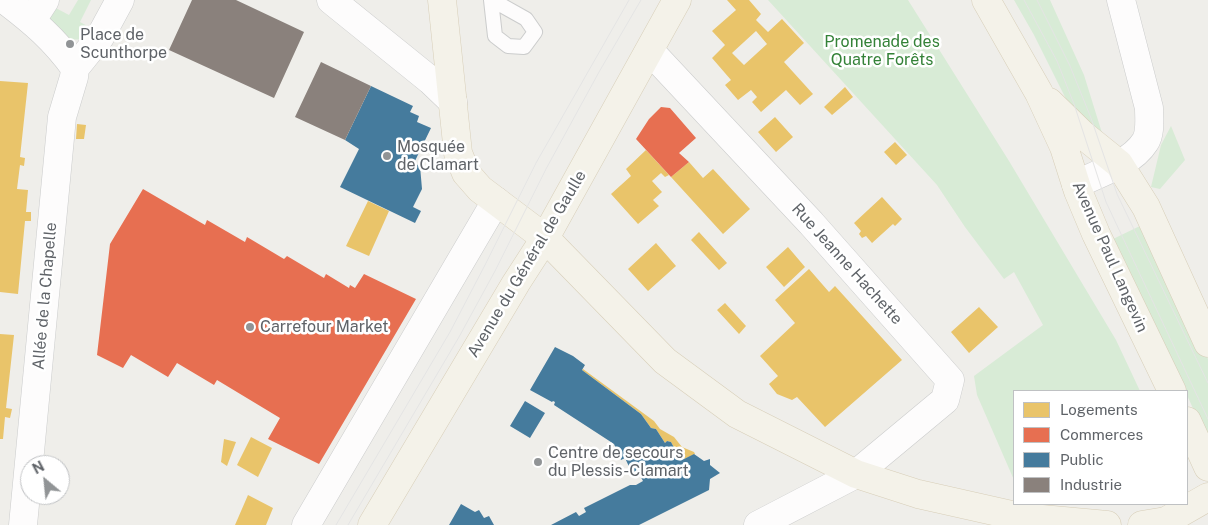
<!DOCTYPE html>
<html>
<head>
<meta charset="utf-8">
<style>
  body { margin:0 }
  #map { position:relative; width:1208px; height:525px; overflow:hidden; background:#efeeea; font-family:"Public Sans",sans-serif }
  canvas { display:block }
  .legend { position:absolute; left:1013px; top:390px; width:175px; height:115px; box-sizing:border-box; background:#fff; border:1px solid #bfc1c3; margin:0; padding:6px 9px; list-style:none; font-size:15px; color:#5f6368 }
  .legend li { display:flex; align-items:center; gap:10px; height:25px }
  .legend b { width:25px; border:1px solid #bfc1c3 }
  .north { position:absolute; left:20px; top:455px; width:50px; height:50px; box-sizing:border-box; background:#fff; border:1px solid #bfc1c3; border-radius:50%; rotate:332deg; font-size:14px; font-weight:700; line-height:20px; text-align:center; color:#5f6368 }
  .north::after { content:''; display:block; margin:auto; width:18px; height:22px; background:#919496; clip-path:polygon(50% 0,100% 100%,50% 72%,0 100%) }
</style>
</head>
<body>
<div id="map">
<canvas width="1208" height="525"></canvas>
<ul class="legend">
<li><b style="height:14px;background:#e9c46a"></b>Logements</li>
<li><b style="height:14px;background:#e76f51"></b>Commerces</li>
<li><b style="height:14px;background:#457b9d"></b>Public</li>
<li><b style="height:14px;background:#8a817c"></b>Industrie</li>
</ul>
<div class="north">N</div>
</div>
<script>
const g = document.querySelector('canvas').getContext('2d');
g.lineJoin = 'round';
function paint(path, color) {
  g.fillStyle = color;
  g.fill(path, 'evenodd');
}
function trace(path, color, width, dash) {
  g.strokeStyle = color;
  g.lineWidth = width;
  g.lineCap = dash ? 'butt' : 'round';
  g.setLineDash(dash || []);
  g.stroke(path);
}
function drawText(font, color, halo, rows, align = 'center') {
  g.font = font + ' "Public Sans",sans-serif';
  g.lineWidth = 5;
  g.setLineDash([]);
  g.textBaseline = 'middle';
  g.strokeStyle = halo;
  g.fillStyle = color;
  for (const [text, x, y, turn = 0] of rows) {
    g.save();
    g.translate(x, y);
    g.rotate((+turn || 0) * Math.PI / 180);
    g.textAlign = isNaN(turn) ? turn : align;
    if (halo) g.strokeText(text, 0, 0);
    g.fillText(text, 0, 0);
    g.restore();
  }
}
const green = new Path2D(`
  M78,0H91L80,22L91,28C88,31 86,36 83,38C69,45 55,27 49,17L52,6L69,15Z
  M768,0H908L1009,161L1116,340L1140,391H1014V480L977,395L974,376L1043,325L1014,272L1004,279L965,227L937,185Z
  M1014,0H1050L1084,75L1102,133L1068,103L1034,35Z
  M1171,126L1185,160L1160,189L1151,187L1161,145Z
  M1142,225L1165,266L1208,359V442L1187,395V391H1185L1113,239Z`);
const homes = new Path2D(`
  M727,0H749L761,14L756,20L768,32L782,19L804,43L784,62L813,94L800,105L786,90L761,112L752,102L757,97L751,90L738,100L725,85L731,80L712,58L725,45L712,31L736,10ZM756,31L767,44L744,65L732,53Z
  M0,81L28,83L20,157L25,158L24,166L20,165L17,189L28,190L26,212H31V221H25L18,294L0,292Z
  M845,87L853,97L832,115L824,107Z
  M775,117L793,137L776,152L758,132Z
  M77,124L86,125L84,139H76Z
  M895,142L907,155L896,165L884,152Z
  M646,150L669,175L665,177L661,173L652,181L662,192L653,200L659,206L638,224L611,194L631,176L626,169Z
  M689,162L703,178L713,169L750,209L723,234L671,177Z
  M882,197L902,219L895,226L893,224L872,243L866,236L862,238L859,234L861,231L854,223Z
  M368,201L389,211L369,256L346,246Z
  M699,232L727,263L719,270L691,240Z
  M656,243L676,266L648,291L628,269Z
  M788,247L805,267L784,287L766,267Z
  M809,269L829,292L835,286L902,360L825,427L797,397L792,400L777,394L769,384L778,376L760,356L795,323L775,300Z
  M725,303L746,326L739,334L717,310Z
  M979,307L998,327L969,353L951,332Z
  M0,334L14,335L6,408L12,409L10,418L5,417L3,439H0Z
  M583,369L654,421L660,429L674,437L682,447L694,452L695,454L684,459L679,457L671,442L667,441L665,443L656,429L651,428L641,414L582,370Z
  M251,437L272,448L258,477L237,465Z
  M224,439L236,442L227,466L221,462Z
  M248,495L273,508L266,525H235Z`);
const shops = new Path2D(`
  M661,107L670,108L696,138L679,153L689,162L671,177L636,139L649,119Z
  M143,189L205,225L207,220L245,242L247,237L284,259L287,256L324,278L326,274L349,288L350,285L355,288L364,274L416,299L319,464L268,439L280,418L217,380L214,385L177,363L168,377L131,355L123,368L97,355L110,244Z`);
const public = new Path2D(`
  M371,86L413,106L410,112L419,116L417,122L431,128L414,163L420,166L422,189L413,207L421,211L415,223L340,187L359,149L345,140Z
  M555,347L573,356L585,365L582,370L641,414L651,428L656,429L665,443L667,441L671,442L679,457L684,459L694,454L704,461L710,459V465L720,473L710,479L709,490L639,525H551L576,512L579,516L586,512L584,508L630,485H636L643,481L637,470L632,473L625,458L621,460L614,444L554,405L555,402L553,401L552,402L530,390Z
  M525,401L545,413L530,438L510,426Z
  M461,504L475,512L479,510L484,518L489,516L494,525H449Z`);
const industry = new Path2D(`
  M192,0H236L304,32L274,98L169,50Z
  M321,62L371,86L345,140L295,117Z`);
const service = new Path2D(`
  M491,0L495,36L508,46L524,47L535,32L526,19L492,0`);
const minor = new Path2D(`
  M5,0C34,22 54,39 75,68L100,37L120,0
  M331,0L430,80L453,102
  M32,20L45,0
  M650,51L811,223L950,380L945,400L856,474L758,525
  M1076,184C1098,174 1132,163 1145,142C1151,133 1149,119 1149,108L1121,0
  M23,525L62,117L74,77L75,68
  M306,525L496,201`);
const primary = new Path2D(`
  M442,0L458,153L466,173L480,189L545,238L665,361L737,414L856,474L918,494L1020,517L1107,525
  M986,0L1039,93L1064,147L1078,191L1096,234L1172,391
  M1049,102L1083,135L1119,164L1146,207L1208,343
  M1187,421L1208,467
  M372,525L516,283L545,238L677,0
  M1142,525L1166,521L1208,497`);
const tram = new Path2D(`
  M1024,0L1057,61L1074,104L1106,202L1208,419
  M1037,0L1070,66L1091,118L1117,194L1208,383
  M336,525L450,332L485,265L536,163L629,0
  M348,525L459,337L495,271L546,169L599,72L641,0`);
const markers = [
  [70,44,5,"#919496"],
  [387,156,5,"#919496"],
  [250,327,5,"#919496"],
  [538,462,5,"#919496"]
];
const poiNames = [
  ["Place de",80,35],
  ["Scunthorpe",80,53],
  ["Mosquée",397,147],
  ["de Clamart",397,165],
  ["Carrefour Market",260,327],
  ["Centre de secours",548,453],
  ["du Plessis-Clamart",548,471]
];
const parkNames = [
  ["Promenade des",882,42],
  ["Quatre Forêts",882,60]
];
const streetNames = [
  ["Avenue Paul Langevin",1110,257,66],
  ["Avenue du Général de Gaulle",527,264,-59],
  ["Rue Jeanne Hachette",847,264,48],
  ["Allée de la Chapelle",45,296,-85]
];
paint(green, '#d8ebd6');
paint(homes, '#e9c46a');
paint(shops, '#e76f51');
paint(public, '#457b9d');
paint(industry, '#8a817c');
trace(service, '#cbcccc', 16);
trace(minor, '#cbcccc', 29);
trace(primary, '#d7ceb8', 29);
trace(service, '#fdfcfc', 14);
trace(minor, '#fdfcfc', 28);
trace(primary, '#f4f2e9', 28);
trace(tram, '#e4e4e4', 1);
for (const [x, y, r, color] of markers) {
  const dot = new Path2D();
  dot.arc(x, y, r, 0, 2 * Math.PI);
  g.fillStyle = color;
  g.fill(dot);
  trace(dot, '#fff', 2);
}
drawText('16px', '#5f6368', '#fff', poiNames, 'left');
drawText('16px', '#348238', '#fff', parkNames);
drawText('16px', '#5f6368', '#fff', streetNames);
</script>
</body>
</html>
